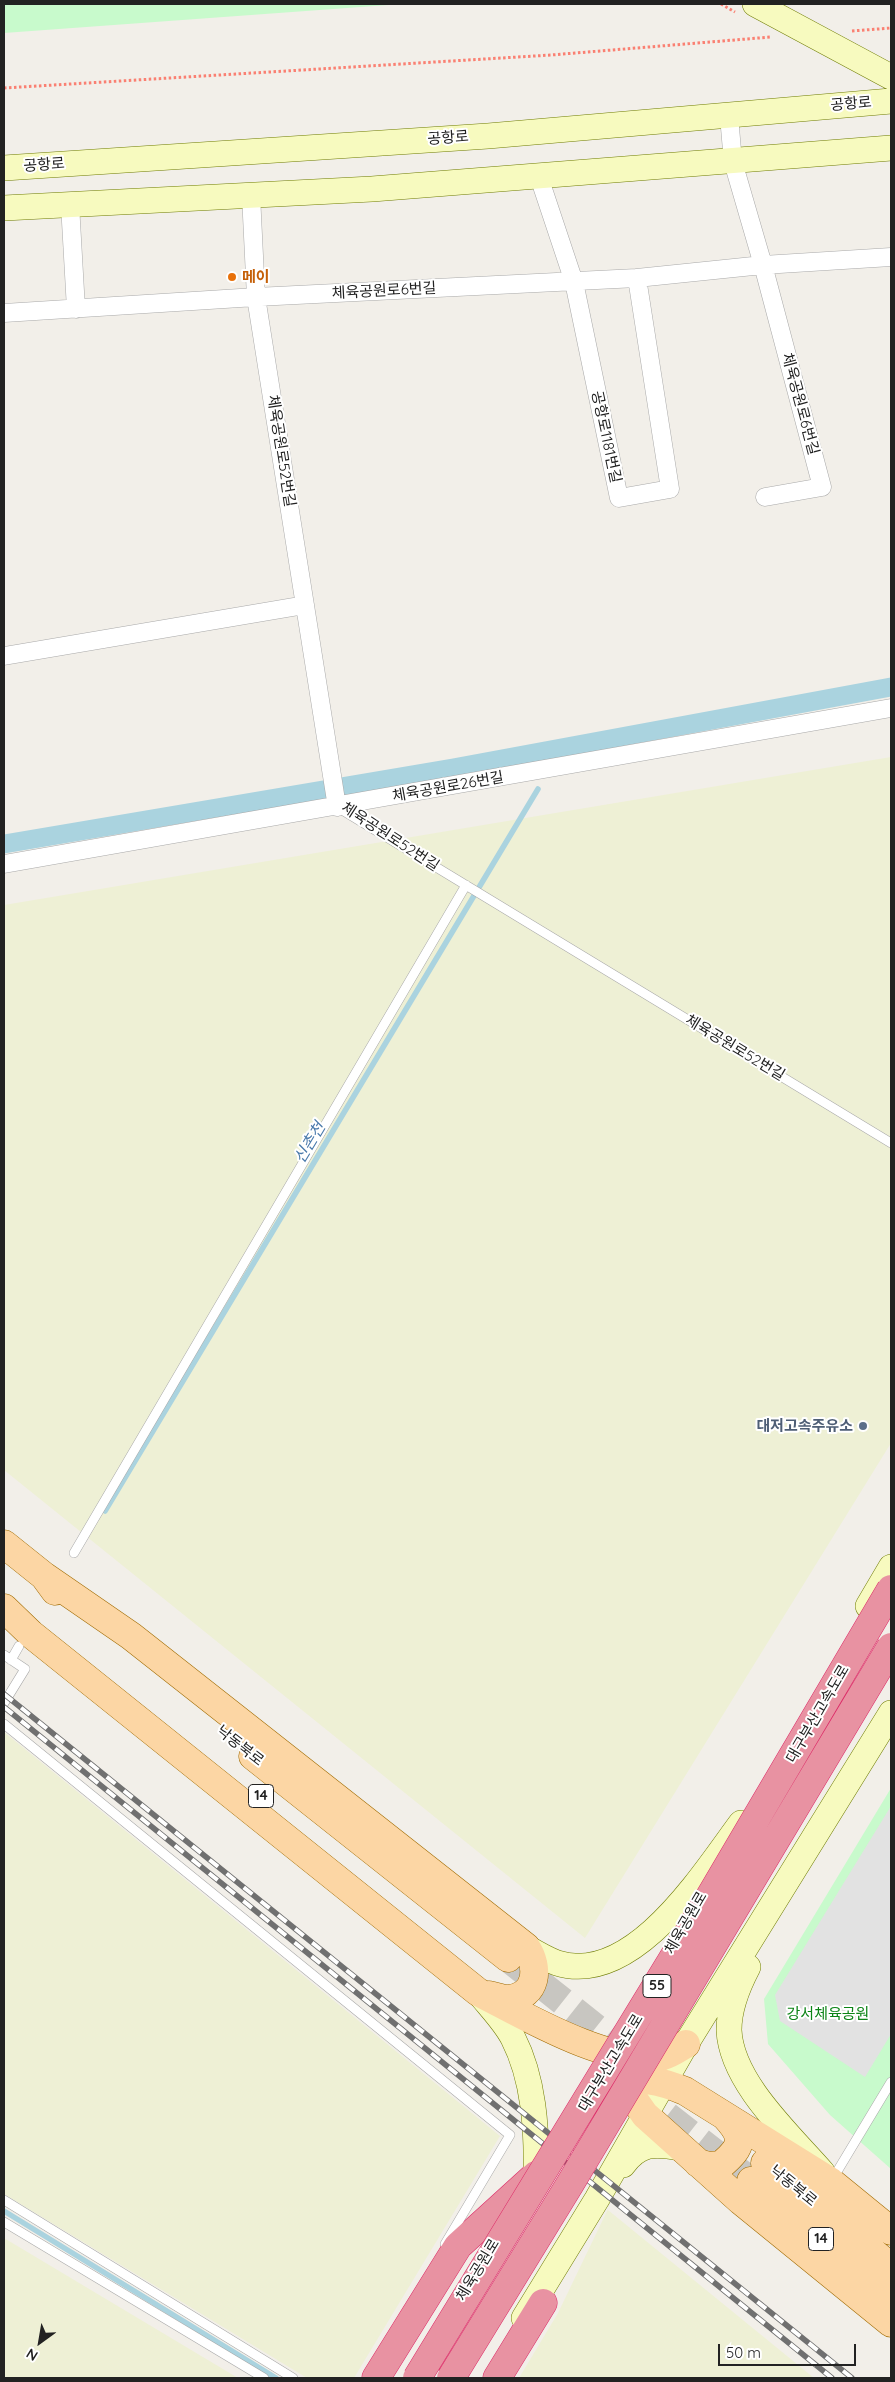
<!DOCTYPE html>
<meta charset="utf-8">
<style>
body{margin:0}
#map{position:relative;width:895px;height:2382px;overflow:hidden;background:#f2efe9;font-family:Quicksand,sans-serif}
canvas{display:block}
.frame{position:absolute;inset:0;border:5px solid #222;pointer-events:none}
.north{position:absolute;left:15px;top:2317px;width:50px;height:50px;-webkit-text-stroke:4px #fff;paint-order:stroke;rotate:212deg;font-size:14px;font-weight:700;line-height:20px;text-align:center;color:#222}
.north::after{content:'';display:block;margin:auto;width:18px;height:22px;background:#222;clip-path:polygon(50% 0,100% 100%,50% 72%,0 100%)}
.scale{position:absolute;left:718px;top:2344px;width:138px;height:22px;box-sizing:border-box;border:2px solid #222;border-top:0;padding-left:6px;font-size:15px;line-height:18px;white-space:nowrap;color:#222;-webkit-text-stroke:4px #fff;paint-order:stroke}
</style>
<div id="map">
<canvas width="895" height="2382"></canvas>
<div class="frame"></div>
<div class="north">N</div>
<div class="scale">50 m</div>
</div>
<script>
const ctx = document.querySelector('canvas').getContext('2d');
ctx.lineJoin = 'round';
function fill(path, color) {
  ctx.fillStyle = color;
  ctx.fill(path, 'evenodd');
}
function strokePath(path, color, width, dash) {
  ctx.strokeStyle = color;
  ctx.lineWidth = width;
  ctx.lineCap = dash ? 'butt' : 'round';
  ctx.setLineDash(dash || []);
  ctx.stroke(path);
}
function label(font, color, halo, rows, align = 'center') {
  ctx.font = font + ' Quicksand,"Noto Sans KR",sans-serif';
  ctx.lineWidth = 4;
  ctx.setLineDash([]);
  ctx.textBaseline = 'middle';
  ctx.strokeStyle = halo;
  ctx.fillStyle = color;
  for (const [text, x, y, turn = 0] of rows) {
    ctx.save();
    ctx.translate(x, y);
    ctx.rotate((+turn || 0) * Math.PI / 180);
    ctx.textAlign = isNaN(turn) ? turn : align;
    if (halo) ctx.strokeText(text, 0, 0);
    ctx.fillText(text, 0, 0);
    ctx.restore();
  }
}
fill(new Path2D(`
 M891,757V1443L585,1938L4,1470V905Z
 M4,1732L500,2136L354,2378H307L4,2194Z
 M608,2209V2210L814,2378H519L558,2313Z
 M4,2238L238,2378H4Z`), '#eef0d5');
fill(new Path2D(`
 M4,4H402L4,33Z
 M891,1788V2169L830,2115L768,2044L764,1999Z`), '#c8facc');
fill(new Path2D(`
 M891,1806V2034L865,2077L780,2021L775,1995Z`), '#e2e2e2');
strokePath(new Path2D(`
 M556,759L563,748
 M105,1511L538,789
 M4,2211L276,2378`), '#aad3df', 5.5);
strokePath(new Path2D(`
 M4,844L453,768L891,687`), '#aad3df', 19);
strokePath(new Path2D(`
 M508,1958L635,2059
 M634,2090L751,2181`), '#c8c6c1', 28, [28, 14]);
const service = new Path2D(`
 M337,807L891,1143
 M74,1553L466,885
 M4,1655L25,1669L4,1703
 M11,1660L19,1646
 M4,1724L510,2135L445,2244
 M832,2180L891,2082
 M4,2200L293,2378
 M4,2222L264,2378`);
const minor = new Path2D(`
 M729,116L733,162L763,265L822,487L765,497
 M539,177L574,282L619,498L670,489L637,278
 M251,195L256,297L337,807
 M70,204L76,309
 M4,313L256,297L637,278L763,265L891,257
 M4,656L305,605
 M4,864L891,708`);
const secondary = new Path2D(`
 M755,4L891,77
 M4,168L488,136L891,101
 M4,208L372,189L891,148
 M868,1606L891,1567
 M526,1947C536,1953 546,1959 557,1963C633,1987 703,1874 741,1823
 M748,1967C738,1986 729,2008 729,2030C731,2082 790,2135 823,2173
 M478,1992C489,2006 505,2022 513,2038C534,2079 537,2129 536,2175
 M623,2165C639,2143 654,2143 680,2148
 M524,2318L597,2199L686,2044L891,1713`);
const primary = new Path2D(`
 M4,1544L44,1576L55,1591
 M44,1576L131,1636L526,1947C540,1968 537,1996 509,1999C502,1999 495,1996 489,1995
 M4,1608L31,1634L478,1992C523,2015 612,2068 663,2056C671,2054 679,2048 686,2044
 M253,1756L508,1958
 M624,2066L633,2098L645,2115L741,2201L891,2323
 M611,2084C637,2075 661,2081 685,2091L831,2182L891,2231
 M698,2163L708,2166L721,2165C743,2146 745,2138 725,2116
 M765,2163L891,2267
 M751,2181L891,2296`);
const motorway = new Path2D(`
 M376,2378L458,2246L536,2175
 M497,2378L543,2303`);
strokePath(service, '#a9a9a9', 10);
strokePath(minor, '#a9a9a9', 19);
strokePath(secondary, '#707d05', 26);
strokePath(primary, '#a06b00', 29);
strokePath(motorway, '#dc2a67', 29);
strokePath(new Path2D(`
 M721,4L735,12
 M852,31L891,28
 M4,88L551,55L771,37`), '#fa8072', 3, [2.5, 2.5]);
strokePath(service, '#fff', 9);
strokePath(minor, '#fff', 18);
strokePath(secondary, '#f7fabf', 25);
strokePath(primary, '#fcd6a4', 28);
strokePath(motorway, '#e892a2', 28);
const rail = new Path2D(`
 M4,1694L852,2378
 M4,1707L832,2378`);
strokePath(rail, '#707070', 5.5);
strokePath(rail, '#fff', 4, [11]);
const motorwayBridge = new Path2D(`
 M417,2378L689,1932L891,1589
 M451,2378L570,2184L891,1647`);
strokePath(motorwayBridge, '#dc2a67', 29, []);
strokePath(motorwayBridge, '#e892a2', 28);
for (const [x, y, r, color] of [
 [232,277,5,"#e8710a"],
 [863,1426,5,"#5c6f8a"]
]) {
  const dot = new Path2D();
  dot.arc(x, y, r, 0, 2 * Math.PI);
  ctx.fillStyle = color;
  ctx.fill(dot);
  strokePath(dot, '#fff', 2);
}
for (const [x, y, w] of [
 [261,1796,25],
 [657,1986,28],
 [821,2239,25]
]) {
  const box = new Path2D();
  box.roundRect(x - w / 2, y - 11.5, w, 23, 4);
  ctx.fillStyle = '#fff';
  ctx.fill(box);
  strokePath(box, '#222', 1);
}
label('bold 14px', '#222', null, [
 ["14",261,1796],
 ["55",657,1986],
 ["14",821,2239]
]);
label('15px', '#222', '#fff', [
 ["공항로",851,104,-5],
 ["공항로",448,138,-4],
 ["공항로",44,165,-4],
 ["체육공원로6번길",384,291,-3],
 ["체육공원로6번길",800,404,75],
 ["공항로1181번길",606,437,78],
 ["체육공원로52번길",281,451,81],
 ["체육공원로26번길",448,787,-10],
 ["체육공원로52번길",390,837,33],
 ["체육공원로52번길",735,1048,31],
 ["대구부산고속도로",818,1714,-60],
 ["낙동북로",240,1746,38],
 ["체육공원로",686,1923,-60],
 ["대구부산고속도로",611,2063,-59],
 ["낙동북로",793,2186,39],
 ["체육공원로",478,2270,-59]
]);
label('bold 15px', '#c56008', '#fff', [
 ["메이",242,277]
], 'left');
label('bold 15px', '#4e5e75', '#fff', [
 ["대저고속주유소",853,1426]
], 'right');
label('15px', '#0c8416', '#fff', [
 ["강서체육공원",828,2014]
]);
label('italic 16px', '#4a7aab', '#fff', [
 ["신촌천",310,1143,-59]
]);
</script>
